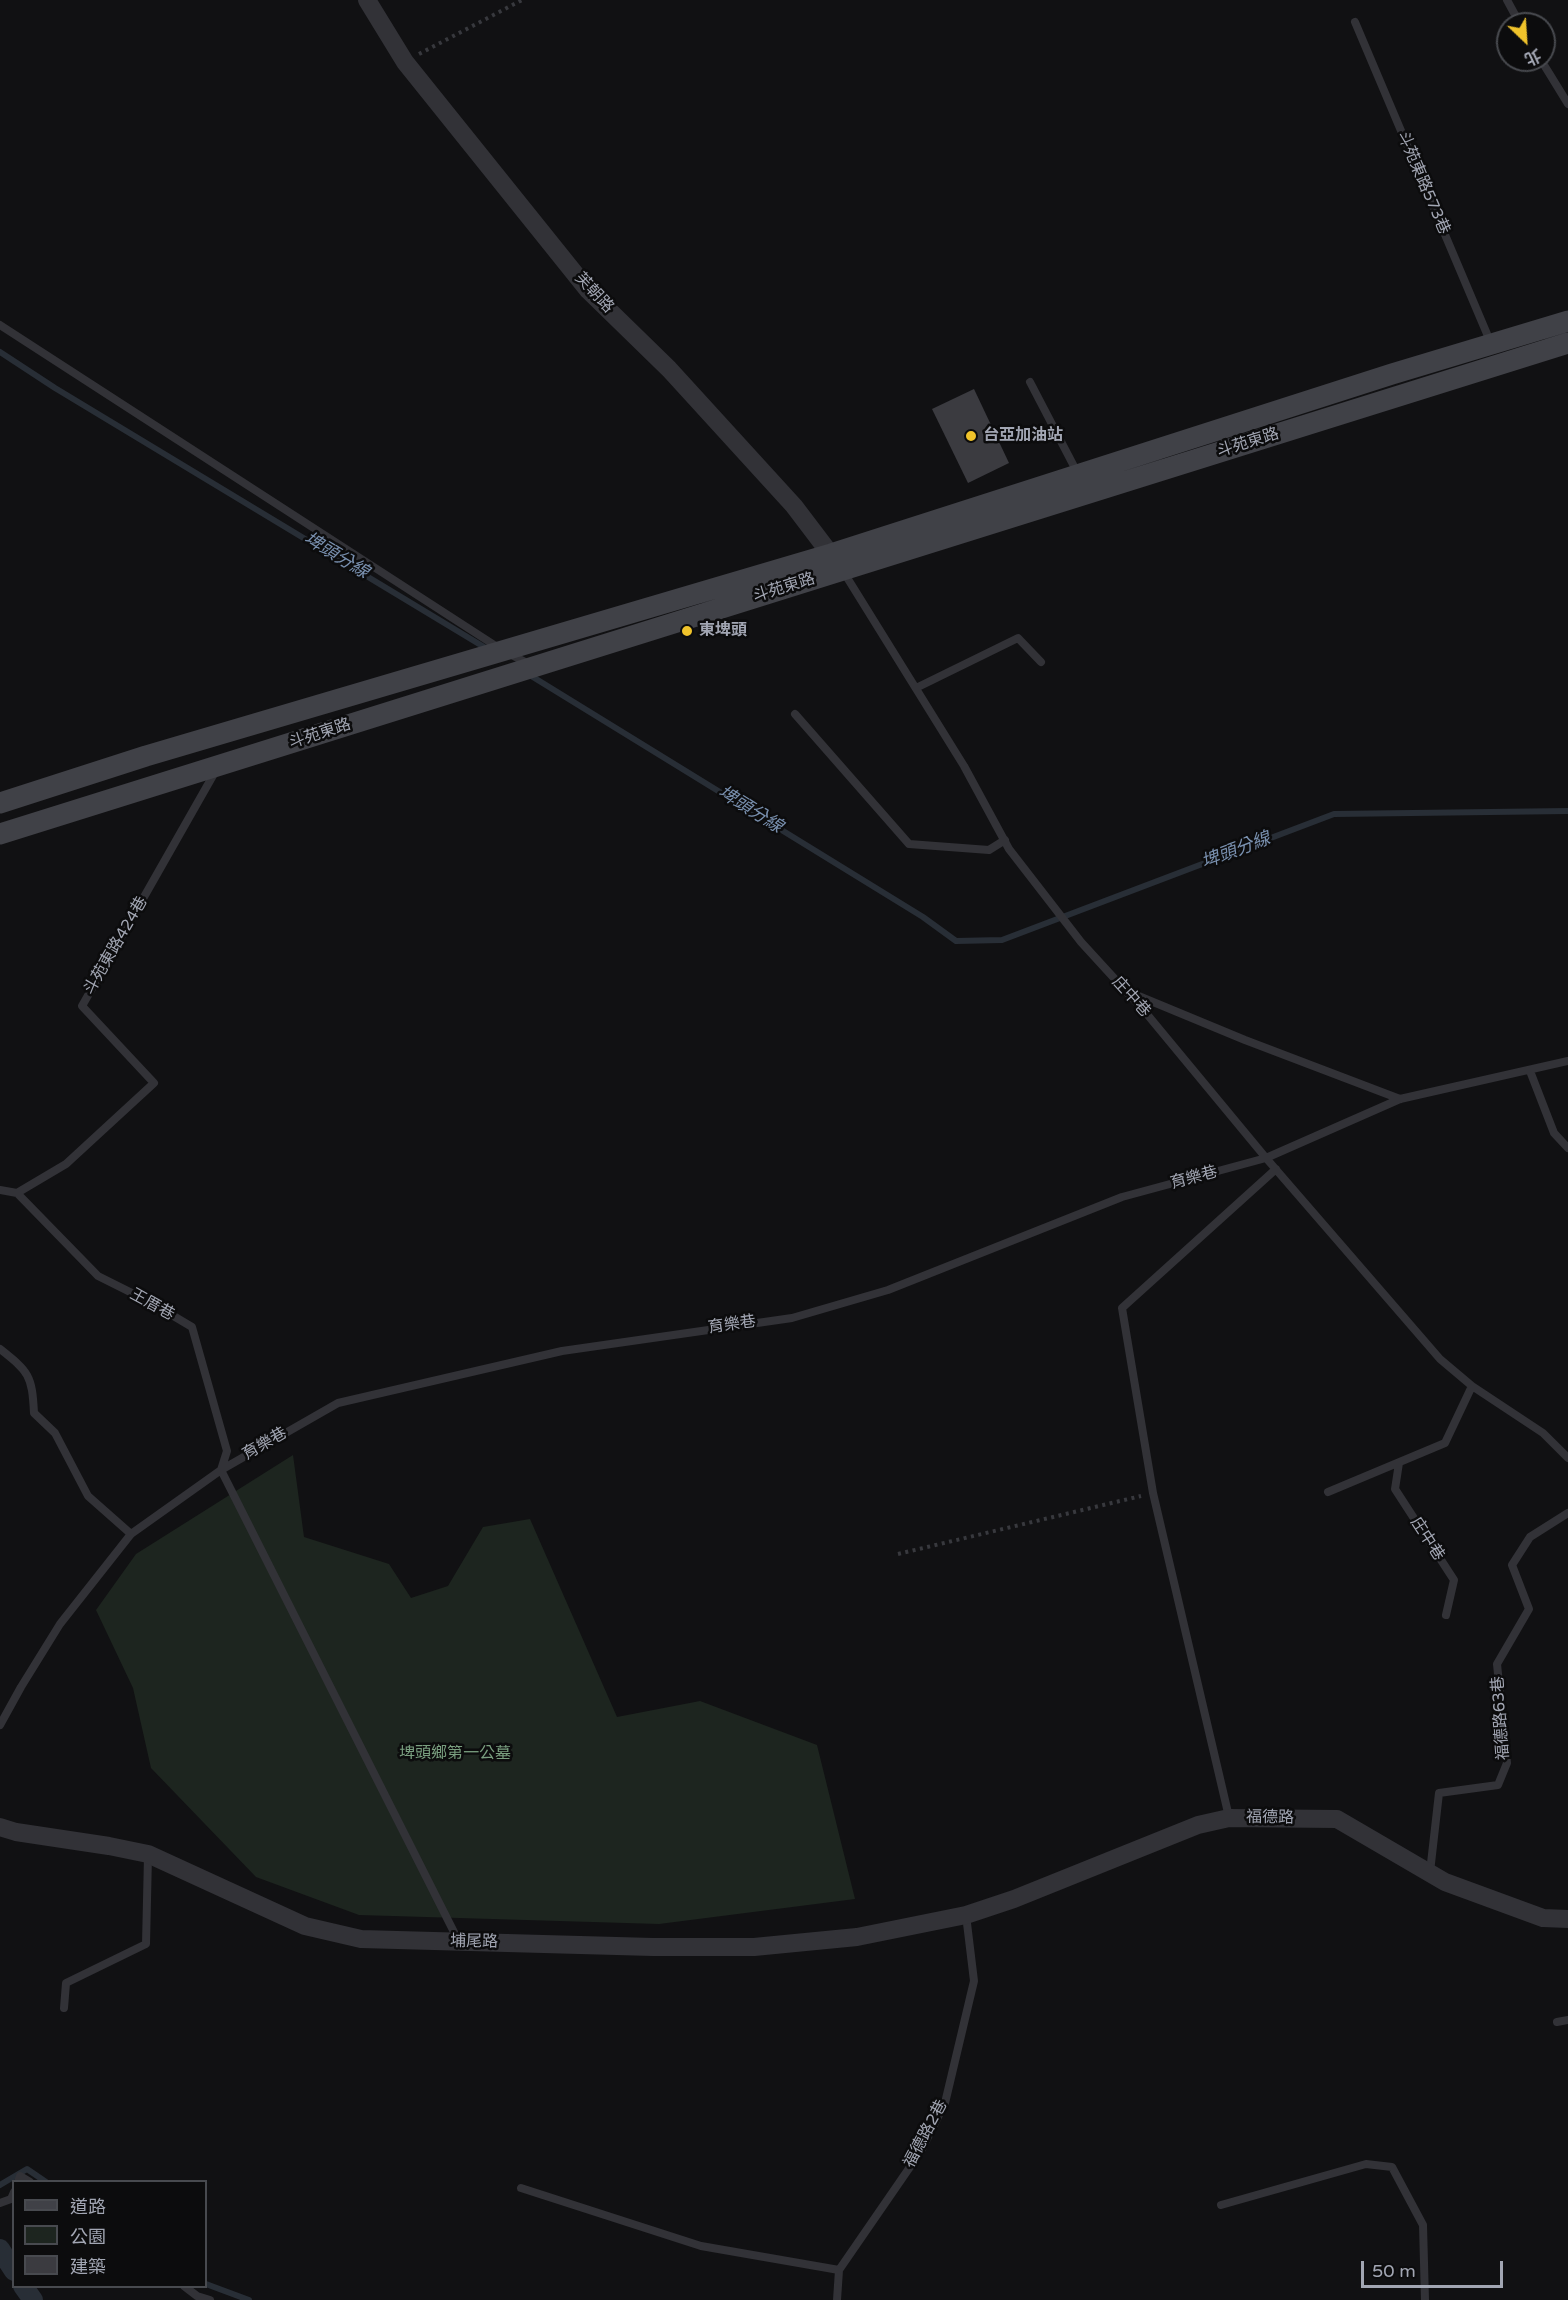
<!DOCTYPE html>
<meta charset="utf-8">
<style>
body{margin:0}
#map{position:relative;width:1568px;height:2300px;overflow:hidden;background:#111113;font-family:"Varela Round","Noto Sans TC",sans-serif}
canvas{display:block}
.legend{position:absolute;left:12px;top:2180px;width:195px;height:108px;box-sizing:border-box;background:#0c0c0d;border:2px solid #484a4f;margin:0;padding:8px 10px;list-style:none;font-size:18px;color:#a2a6b3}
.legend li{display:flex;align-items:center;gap:12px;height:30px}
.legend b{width:30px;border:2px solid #484a4f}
.north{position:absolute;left:1496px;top:12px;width:60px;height:60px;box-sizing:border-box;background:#0c0c0d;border:2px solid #484a4f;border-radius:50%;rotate:155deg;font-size:16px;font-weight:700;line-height:24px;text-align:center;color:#a2a6b3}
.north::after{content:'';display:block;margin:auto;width:21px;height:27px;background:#f0c32b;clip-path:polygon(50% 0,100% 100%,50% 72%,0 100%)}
.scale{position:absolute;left:1361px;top:2261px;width:142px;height:27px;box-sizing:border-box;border:3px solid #a2a6b3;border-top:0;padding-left:8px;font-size:18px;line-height:21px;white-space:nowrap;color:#a2a6b3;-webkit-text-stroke:4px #0c0c0d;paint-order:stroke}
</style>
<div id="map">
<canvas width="1568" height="2300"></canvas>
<ul class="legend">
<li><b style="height:8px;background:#404147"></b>道路</li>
<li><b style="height:16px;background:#1d251f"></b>公園</li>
<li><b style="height:16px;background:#3b3b40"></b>建築</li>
</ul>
<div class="north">北</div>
<div class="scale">50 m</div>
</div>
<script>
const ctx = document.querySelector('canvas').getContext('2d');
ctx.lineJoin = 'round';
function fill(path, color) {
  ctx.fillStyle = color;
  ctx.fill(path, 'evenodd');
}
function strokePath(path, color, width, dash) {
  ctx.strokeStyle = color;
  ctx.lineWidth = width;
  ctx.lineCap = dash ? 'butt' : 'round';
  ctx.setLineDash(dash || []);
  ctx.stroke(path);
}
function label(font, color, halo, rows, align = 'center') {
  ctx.font = font + ' "Varela Round","Noto Sans TC",sans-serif';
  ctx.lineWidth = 5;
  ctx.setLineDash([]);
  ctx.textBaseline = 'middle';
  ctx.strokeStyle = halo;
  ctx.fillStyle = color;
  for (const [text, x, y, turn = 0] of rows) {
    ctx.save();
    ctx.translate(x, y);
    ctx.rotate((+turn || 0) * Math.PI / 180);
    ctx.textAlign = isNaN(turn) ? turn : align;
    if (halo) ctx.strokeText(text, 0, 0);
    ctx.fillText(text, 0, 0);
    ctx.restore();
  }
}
fill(new Path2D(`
 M293,1455L304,1537L389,1564L411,1598L448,1586L483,1527L530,1519L617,1717L700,1701L817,1745L855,1899L659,1924L359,1915L256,1877L151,1768L133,1688L96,1610L136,1554Z`), '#1d251f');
strokePath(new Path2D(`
 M0,352L55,388L489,650
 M528,674L923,917L956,941L1002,940L1334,814L1568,811
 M0,2185L27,2169L46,2182
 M206,2284L249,2300`), '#282e36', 6);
strokePath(new Path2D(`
 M0,2249L14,2271
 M23,2286L33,2300`), '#282e36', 20);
fill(new Path2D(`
 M974,389L1009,463L968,483L932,409Z`), '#3b3b40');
strokePath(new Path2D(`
 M419,54L522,0
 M898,1554L1141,1496`), '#38393e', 4, [3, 4.5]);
strokePath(new Path2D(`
 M1507,0L1520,24
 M1355,22L1490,341
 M1541,60L1568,104
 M0,325L502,650L529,664
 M1030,382L1078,474
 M843,571L964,766L1009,849L1081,942L1146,1013L1266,1158L1440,1359L1472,1386L1543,1433L1568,1458
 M916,688L1018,638L1041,662
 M795,714L909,844L989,850L1005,840
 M1129,992L1245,1040L1400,1099
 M1530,1071L1554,1133L1568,1148
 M0,1190L17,1193L98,1276L150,1302L192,1327L227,1451L221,1470L458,1940
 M17,1193L66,1164L154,1083L82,1006L215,772
 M0,1349C29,1372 32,1375 34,1413L55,1433L88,1496L131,1534
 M1399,1463L1395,1489L1454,1580L1446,1615
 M1328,1492L1445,1443L1472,1386
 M0,1725L21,1687L60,1624L131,1534L221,1470L338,1403L562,1351L792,1318L888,1290L1122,1197L1266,1158L1400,1099L1568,1061
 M1229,1817L1153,1493L1122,1308L1276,1169
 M1430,1872L1439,1793L1498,1785L1507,1763L1497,1664L1529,1609L1512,1565L1530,1537L1568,1513
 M64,2008L66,1983L146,1944L148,1856
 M1557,2022L1568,2020
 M18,2182L20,2176L30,2182
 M521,2188L701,2246L839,2270
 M0,2203L11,2199L14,2192
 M1221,2205L1366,2164L1392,2167L1423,2225L1425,2300
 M184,2286L197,2296L210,2300
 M837,2300L839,2270L921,2151L945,2103L974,1981L966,1915`), '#323237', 8);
strokePath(new Path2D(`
 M367,0L405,62L588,290L669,369L794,506L838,564
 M0,1827L16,1832L109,1846L148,1854L305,1926L361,1939L653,1947H754L857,1937L966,1915L1014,1899L1198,1825L1229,1818L1337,1819L1445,1882L1543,1918L1568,1919`), '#323237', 18);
strokePath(new Path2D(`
 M0,803L146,756L831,554L1392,374L1568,321
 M0,834L1568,343`), '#404147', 21);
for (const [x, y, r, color] of [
 [971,436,6,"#f0c32b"],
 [687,631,6,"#f0c32b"]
]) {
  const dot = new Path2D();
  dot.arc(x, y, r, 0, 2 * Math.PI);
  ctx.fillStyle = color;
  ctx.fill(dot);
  strokePath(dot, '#0c0c0d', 2);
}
label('16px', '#a2a6b3', '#0c0c0d', [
 ["斗苑東路573巷",1423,183,67],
 ["芙朝路",594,293,47],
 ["斗苑東路",1248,443,-17],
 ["斗苑東路",784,588,-17],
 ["斗苑東路",320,734,-18],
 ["斗苑東路424巷",116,946,-60],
 ["庄中巷",1131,997,48],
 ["育樂巷",1194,1178,-15],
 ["王厝巷",152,1305,29],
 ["育樂巷",732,1325,-8],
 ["育樂巷",265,1444,-30],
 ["庄中巷",1427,1539,57],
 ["福德路63巷",1501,1718,-94],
 ["福德路",1270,1818,1],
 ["埔尾路",474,1942,1],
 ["福德路2巷",926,2134,-62]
]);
label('bold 16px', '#a2a6b3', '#0c0c0d', [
 ["台亞加油站",983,436],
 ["東埤頭",699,631]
], 'left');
label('16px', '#799e7f', '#0c0c0d', [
 ["埤頭鄉第一公墓",455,1754]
]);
label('italic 18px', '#7990af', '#0c0c0d', [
 ["埤頭分線",336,556,31],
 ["埤頭分線",750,810,32],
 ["埤頭分線",1236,851,-21]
]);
</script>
